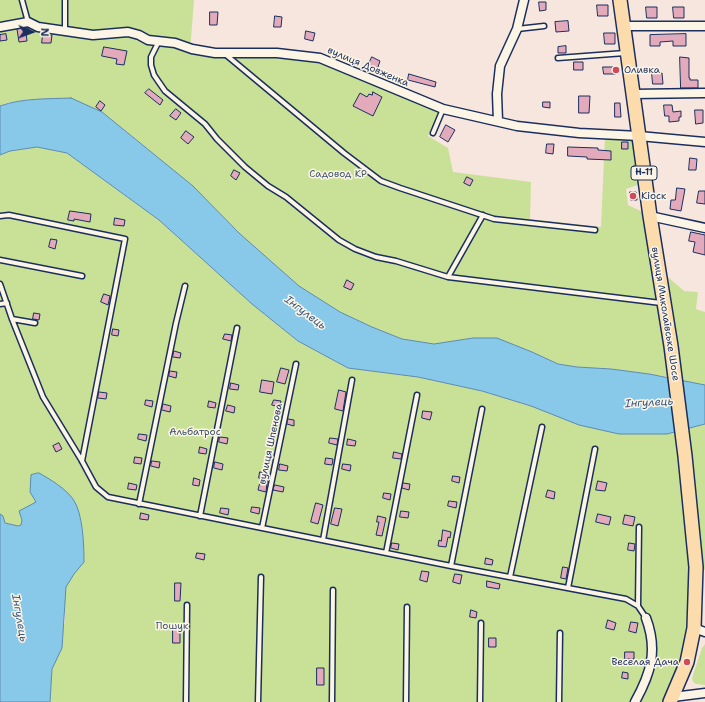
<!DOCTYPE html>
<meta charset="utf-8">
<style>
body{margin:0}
#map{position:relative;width:705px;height:702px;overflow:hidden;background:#f7e6dd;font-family:"Shantell Sans",sans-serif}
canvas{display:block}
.north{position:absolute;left:12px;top:12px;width:40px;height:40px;-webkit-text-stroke:3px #fcf5e5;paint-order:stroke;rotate:91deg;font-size:11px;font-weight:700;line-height:16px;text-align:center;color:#1b2f5e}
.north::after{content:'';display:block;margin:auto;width:14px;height:18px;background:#1b2f5e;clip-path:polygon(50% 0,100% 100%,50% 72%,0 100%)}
</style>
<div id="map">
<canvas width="705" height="702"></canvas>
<div class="north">N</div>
</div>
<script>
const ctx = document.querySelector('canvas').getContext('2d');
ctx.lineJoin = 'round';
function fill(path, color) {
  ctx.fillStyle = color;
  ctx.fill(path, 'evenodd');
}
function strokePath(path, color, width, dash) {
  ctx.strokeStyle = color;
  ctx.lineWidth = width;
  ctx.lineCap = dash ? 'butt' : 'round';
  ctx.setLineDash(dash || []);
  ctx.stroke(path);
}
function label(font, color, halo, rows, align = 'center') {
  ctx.font = font + ' "Shantell Sans",sans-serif';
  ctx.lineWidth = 3;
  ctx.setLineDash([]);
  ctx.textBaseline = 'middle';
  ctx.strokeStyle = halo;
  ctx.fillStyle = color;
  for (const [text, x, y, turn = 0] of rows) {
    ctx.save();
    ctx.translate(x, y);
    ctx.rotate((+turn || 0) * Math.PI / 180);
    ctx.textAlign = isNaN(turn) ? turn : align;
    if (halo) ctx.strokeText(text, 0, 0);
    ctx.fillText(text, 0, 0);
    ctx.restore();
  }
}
fill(new Path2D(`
 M0,0H194L190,52L258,55L318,60L440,111L428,136L448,148L453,172L531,182L530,219L601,227L605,137L634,139L640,184L626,189L628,205L643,212C650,267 662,322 669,377L611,369L577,367L558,364L532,352L473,338L434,344L402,339L372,327L340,312L299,286L239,233L193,186L102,112L33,99L7,103L0,106Z
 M37,147L67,153L159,220L252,304L298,341L348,368L418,377L482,391L531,406L667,434L676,432L685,456L694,628L669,689L662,702H639C651,680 657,662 656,636L648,639C652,661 641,683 631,702H44L43,688L65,622V602L39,502L27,524L15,533L0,517V155L10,151Z
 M668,277L684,291L698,292L696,309L705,312V385L681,380Z
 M705,424V570L703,569L700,534L687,429Z
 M705,644V685L696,684L693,682L692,678L702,648Z`), '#c9e197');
const water = new Path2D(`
 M71,98L102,112L193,186L239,233L299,286L340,312L372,327L402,339L434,344L473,338H497L532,352L558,364L577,367L611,369L649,374L705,385V424L667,434H619L579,425L531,406L482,391L418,377L348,368L298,341L252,304L159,220L67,153L37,147L10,151L0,155V106C22,98 48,99 71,98Z
 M39,473C50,479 66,489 73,499C83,513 84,545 84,562L74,574L66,587L62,648L52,669L50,702H0V514L3,516L5,523L18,526L21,525L22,520L19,511L36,502L30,492L31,475Z`);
fill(water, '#88c8e9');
strokePath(water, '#5c8bb1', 1);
const building = new Path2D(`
 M539,2H546V10L540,11Z
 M597,5H608V16H598Z
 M646,7H657V18H647Z
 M673,7H684V18H674Z
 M210,12H218L217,25H210Z
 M275,16L282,17L281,27H274Z
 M568,21L569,31L556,32L555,22Z
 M27,28L29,29L30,32H26L27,41L19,42L17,29Z
 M306,31L315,33L313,41L305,39Z
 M604,33H615V44H605Z
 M6,34L7,40L0,41V35Z
 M686,34V46H673V41L660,42V46H650V35Z
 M43,35H52L51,43H42Z
 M566,46V53H558V47Z
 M104,47L127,51L124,65L116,64L117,59L102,56Z
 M372,57L380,61L377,70L368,66Z
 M680,57L689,58V78H690V80H698V88H681Z
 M574,62H583V70H574Z
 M603,67H615L616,74H604Z
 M652,73H662L663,84H653Z
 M409,74L436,82L435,87L408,80Z
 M149,89L163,100L160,105L145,93Z
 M373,92L382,97L373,116L353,106L360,93L367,97L369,94L372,95Z
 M579,96H590L589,113H579Z
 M100,101L105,105L101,111L96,107Z
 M543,102H550V108L543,107Z
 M615,103H620L621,117H615Z
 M664,105H672L673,112L681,111V117H679V121L669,122V116H665Z
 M176,109L181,113L176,120L170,116Z
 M695,110H703V123L696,124Z
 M446,125L455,130L448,142L440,137Z
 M186,131L194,137L188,144L181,138Z
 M622,142H628V149H622Z
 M547,144H554L553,154L546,153Z
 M568,147L598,148V150L611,151V160L587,159V157L568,156Z
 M690,158L697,159L696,170H689Z
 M234,170L240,173L236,180L231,176Z
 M467,177L473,180L470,186L464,183Z
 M677,188L685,189L681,211L670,209L671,200H675Z
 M699,191H705V204L697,203Z
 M630,192H636L637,200H631Z
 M70,211L91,214L90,222L74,219V221L68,220Z
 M115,218L125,220L124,226L114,225Z
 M691,232L705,235V255L693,252L695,242L689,241Z
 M51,239L57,240L55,249L49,247Z
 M347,280L354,284L351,290L344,287Z
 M104,294L110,296L108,305L101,302Z
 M34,313L40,314L39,320L33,319Z
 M113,329L119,330L118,336L112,335Z
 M225,334L232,335L231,341L223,339Z
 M174,351L181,353L180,358L173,357Z
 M281,368L289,370L285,384L277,382Z
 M170,371L177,372L176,378L169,376Z
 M262,380L274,382L272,394L260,392Z
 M231,383L239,385L238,390L230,389Z
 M339,390L346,392L343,411L335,409Z
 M99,392L107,393L106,399L98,398Z
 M146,400L153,401L152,407L145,405Z
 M274,400L281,401L280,407L272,405Z
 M209,401L216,403L215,408L208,407Z
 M163,404L171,406L170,412L162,410Z
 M228,405L235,407L234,413L226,411Z
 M423,411L432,412L430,420L422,418Z
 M288,419L294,420V426L287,424Z
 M139,434L147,435L146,441L138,439Z
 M220,437L228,438L227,444L219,442Z
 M330,438L338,439L337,445L329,443Z
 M348,439L356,441L355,446L347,445Z
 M59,443L62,449L56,452L53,446Z
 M200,447L207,449L206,454L199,453Z
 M394,452L402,454L401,459L393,458Z
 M135,457L142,458L141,464L134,463Z
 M326,458L333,459L332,465L325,464Z
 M152,461L160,462L159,468L151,466Z
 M215,462L223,464L222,470L214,468Z
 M280,464L288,466L287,471L279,470Z
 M343,464L351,465L350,471L342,469Z
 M260,472L268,474L266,492L258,490L261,478H259Z
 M453,476L460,477L459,483L452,481Z
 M194,478L200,480L199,486L193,485Z
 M598,481L607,483L605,491L596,490Z
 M129,483L137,485L136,490L128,489Z
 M403,483L410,484L409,490L402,488Z
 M275,485L284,487L283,492L273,490Z
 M548,490L555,492L554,499L546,497Z
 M384,493L391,494L390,500L383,498Z
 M449,501L457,502L456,508L448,506Z
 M316,503L323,505L318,524L311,522Z
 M252,507L260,508L259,514L251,512Z
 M221,508L229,509L228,515L220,513Z
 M335,508L342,509L338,526L331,524Z
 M401,511L409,512L408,518L400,517Z
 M141,513L149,515L148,520L140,519Z
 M598,514L611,517L609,525L596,522Z
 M625,515L635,517L633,526L623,524Z
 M378,516L386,518L382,536L376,535L379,522H377Z
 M443,530L451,532L450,538L448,537L446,547L438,546L439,540L441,541Z
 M392,543L399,544L398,550L391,548Z
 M629,543L635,544L634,551L628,550Z
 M197,553L205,554L204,560L196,558Z
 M486,558L493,560L492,565L485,564Z
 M563,567L568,568L566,579L561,578Z
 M422,571L429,572L427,582L420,580Z
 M455,574L462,575L460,584L453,582Z
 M487,581L500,584L499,589L487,587Z
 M175,583H181L180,601H175Z
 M471,610L477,612L476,618L470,617Z
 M608,620L616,623L614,630L606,628Z
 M631,622L638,623L636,633L629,631Z
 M173,625H180V643H173Z
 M489,638H496V647H489Z
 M625,652H634V659H625Z
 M317,668H324V685H317Z
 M623,672L628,673V679L622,678Z`);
fill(building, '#e3aabb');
strokePath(building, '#1b2f5e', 1);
const service = new Path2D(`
 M22,0L28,22
 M517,29L544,26
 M65,30V0
 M159,41L151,57V65L154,75L165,91L205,124L217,139L245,167L268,186L286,197L339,240L355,249L376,257L396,261L448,277L661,303
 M225,54L344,153L381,181L400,188L494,219L595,230
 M558,58L625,53
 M433,133L443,109
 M0,216L9,215L125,239L82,461
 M0,260L82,276
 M448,277L483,215
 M0,284L12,319L43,397L82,461L96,487L108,497L451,566L626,599L638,606L646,618
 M0,304L7,303
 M12,319L35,323
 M139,504L176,323L185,286
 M200,516L237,328
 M262,528L296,364
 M323,540L352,380
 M386,553L417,395
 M451,566L482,409
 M510,577L542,427
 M568,588L595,449
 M638,606L639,527
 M186,702L187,605
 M258,702L261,577
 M332,702L333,590
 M406,702L407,607
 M480,702L481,623
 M559,702L560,633`);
const minor = new Path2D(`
 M623,26H705
 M0,27L28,22L38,27L93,35L128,32L139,35L148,40L175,43L192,49L215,53H277L320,58L443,109L517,126L579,133L639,136L705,142
 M633,94L705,93
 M498,121L497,94L500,66L517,29L524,0
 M650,216L705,228
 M694,628L705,632
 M673,697L705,693
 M635,702C651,673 658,650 646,618`);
const primary = new Path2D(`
 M620,0L650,216L671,346L685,456L696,567L694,628L687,662L670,702`);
strokePath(service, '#1b2f5e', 7);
strokePath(minor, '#1b2f5e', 11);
strokePath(primary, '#1b2f5e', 16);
strokePath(service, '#fcf5e5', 4);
strokePath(minor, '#fcf5e5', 8);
strokePath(primary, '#fcdcac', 13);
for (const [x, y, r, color] of [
 [616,70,4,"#d1495b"],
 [633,196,4,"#d1495b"],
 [687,662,4,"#d1495b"]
]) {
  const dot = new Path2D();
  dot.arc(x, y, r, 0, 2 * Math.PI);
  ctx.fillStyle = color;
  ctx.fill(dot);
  strokePath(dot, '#fcf5e5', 1.5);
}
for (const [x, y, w] of [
 [644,173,26]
]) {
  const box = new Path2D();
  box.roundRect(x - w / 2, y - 7, w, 14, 3);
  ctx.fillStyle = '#fcf5e5';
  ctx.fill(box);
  strokePath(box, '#1b2f5e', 1);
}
label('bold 9px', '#1b2f5e', null, [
 ["Н-11",644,173]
]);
label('10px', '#1b2f5e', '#fcf5e5', [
 ["вулиця Довженка",368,67,23],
 ["вулиця Миколаївське Шосе",665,314,81],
 ["вулиця Шпенова",271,444,-78]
]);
label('10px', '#1b2f5e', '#fcf5e5', [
 ["Оливка",624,70],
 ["Кіоск",641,196],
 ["Веселая Дача",679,662,"right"]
], 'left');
label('10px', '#3e5369', '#fcf5e5', [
 ["Садовод КР",338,174],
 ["Альбатрос",195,432],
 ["Пошук",172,626]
]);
label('italic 11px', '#365581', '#fcf5e5', [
 ["Інгулець",305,313,37],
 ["Інгулець",649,403,-3],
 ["Інгулець",19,618,80]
]);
</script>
